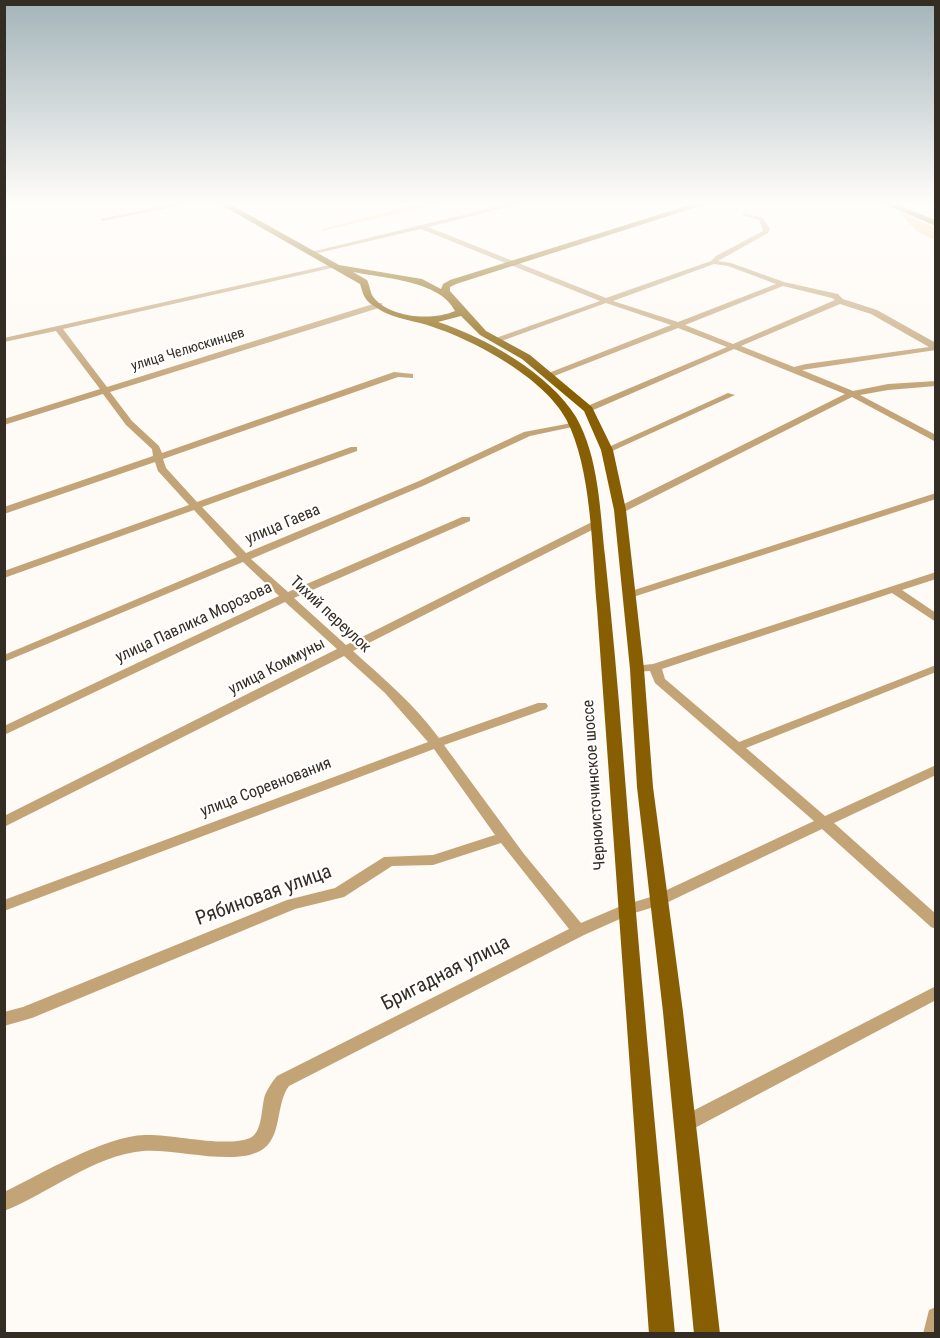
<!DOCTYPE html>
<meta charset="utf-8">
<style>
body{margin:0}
#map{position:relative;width:940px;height:1338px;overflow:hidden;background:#fefaf5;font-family:"Roboto Condensed",sans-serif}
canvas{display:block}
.frame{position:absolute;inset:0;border:6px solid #342d23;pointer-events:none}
</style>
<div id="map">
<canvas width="940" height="1338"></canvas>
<div class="frame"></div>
</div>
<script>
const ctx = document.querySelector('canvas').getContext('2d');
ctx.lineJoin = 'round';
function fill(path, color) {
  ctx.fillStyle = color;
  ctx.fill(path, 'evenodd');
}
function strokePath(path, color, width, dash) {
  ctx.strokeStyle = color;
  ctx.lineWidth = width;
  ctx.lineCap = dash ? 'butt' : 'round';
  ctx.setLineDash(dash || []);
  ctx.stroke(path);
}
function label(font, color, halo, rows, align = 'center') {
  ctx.font = font + ' "Roboto Condensed",sans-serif';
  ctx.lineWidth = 4.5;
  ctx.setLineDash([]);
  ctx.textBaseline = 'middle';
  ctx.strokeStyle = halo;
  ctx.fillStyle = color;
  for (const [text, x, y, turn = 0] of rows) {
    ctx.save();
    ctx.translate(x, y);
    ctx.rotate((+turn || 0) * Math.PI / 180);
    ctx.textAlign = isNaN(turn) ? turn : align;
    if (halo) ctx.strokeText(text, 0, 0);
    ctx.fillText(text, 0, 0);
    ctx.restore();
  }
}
fill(new Path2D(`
 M420,203H442L322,231V229Z
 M897,211L935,228V240L918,232Z`), '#eecf9f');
fill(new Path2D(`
 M177,203H192L103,221L100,219Z
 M512,203H524L428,227L606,298L711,261L716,256L763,231L759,220L743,215V213L763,218L770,229L768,233L718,261L731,263L784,282L838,294L843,299L877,310L936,343V350L802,370L853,391L888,384L936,381V386L888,390L860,395L936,435V442L852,397L624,512H616V508L845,394L734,349L591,411H585V407L727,347L678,328L549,378H546V374L671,325L606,303L496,343L492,341L493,339L600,301L421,229L314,254L311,252ZM714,264L728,266L776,284L678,322L613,301ZM783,286L832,298L835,300L733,344L685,325ZM840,304L871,314L929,347L806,364L794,367L741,346Z
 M334,264L337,266L336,267L63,329L107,387L376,303H382V307L110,392L132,421L159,446L162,453L394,372L413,374V378L398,377L163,459L166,468L197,502L351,447H357V451L202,507L246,553L419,481L524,432L577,422V426L530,436L425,485L251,559L288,592L462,517H470V521L294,598L346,645L592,522H600V526L353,651C383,678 415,705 439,738L538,703H546L548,706L546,709L444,745L524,854L581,923L621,906L654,896L814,821L655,683L650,671L633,672L631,669L633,666L653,664L936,572V579L902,590L936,613V622L892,593L662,669L665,679L739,742L936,665V672L746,748L825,816L936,765V775L834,823L936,914V929L931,927L822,829L664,904L631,914L584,935L289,1086C275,1104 283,1139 260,1151C232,1166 174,1148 143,1151C92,1156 50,1193 4,1211V1192C41,1174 105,1136 145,1135C173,1134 226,1148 250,1138C263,1132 261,1107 265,1095C268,1088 272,1082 277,1076L569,929L501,843L433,865L392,866L344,897L295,909L32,1018L4,1026V1012L23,1007L287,900L335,888L384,857L433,855L495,835L434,749L4,911V900L428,742L385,693L344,656L4,827V816L337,649L285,602L4,735V726L279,596L243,562L4,662V655L237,557L194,510L4,578V571L189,505L158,471L155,462L4,514V507L153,456L152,449L126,425L103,394L4,425V419L100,389L56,331L4,342V338Z
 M728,393L735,395L610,452L607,453L602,450Z
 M936,493V499L633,597L629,598L623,595L625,593Z
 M936,986V1000L691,1130L685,1132L679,1130L676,1124L679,1118Z
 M936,1307V1334H923L929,1310Z`), '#c2a477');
fill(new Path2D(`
 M218,203H228L339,265L422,279L441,289L443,284L450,280L696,203H709L456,284L450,287V291L486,331L530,355L592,407L613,450L626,510L644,669L653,787L683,1012L720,1334H694L663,1012L637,787L630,669L614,510L601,450L584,411L522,359L480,335L461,316L438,322C485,337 550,374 576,417C599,457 600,512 605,556C612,622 618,687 623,753C638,947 656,1140 675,1334H649L597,608C592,552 592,468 566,419C545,379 476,341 433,327C414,320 391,319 374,306C364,300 363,294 360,284ZM353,272C383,278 441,281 455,311C432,321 391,318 374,298C370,293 370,286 367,280Z
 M882,203H893L936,221V226Z`), '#875e02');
strokePath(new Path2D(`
 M890,203L936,221`), '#827d74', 1.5);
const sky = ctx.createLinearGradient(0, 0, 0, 391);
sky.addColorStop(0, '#a3b4b9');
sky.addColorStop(0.52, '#fffdfa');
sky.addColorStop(1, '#fffdfa00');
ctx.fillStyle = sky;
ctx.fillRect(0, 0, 940, 391);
label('14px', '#342d23', '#fff', [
 ["улица Челюскинцев",188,350,-17]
]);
label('16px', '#342d23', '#fff', [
 ["улица Гаева",283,525,-23],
 ["Тихий переулок",330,615,43],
 ["улица Павлика Морозова",194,623,-25],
 ["улица Коммуны",277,667,-27],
 ["Черноисточинское шоссе",595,785,-94],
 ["улица Соревнования",266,788,-21]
]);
label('20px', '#342d23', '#fff', [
 ["Рябиновая улица",264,896,-20],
 ["Бригадная улица",446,974,-27]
]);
</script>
